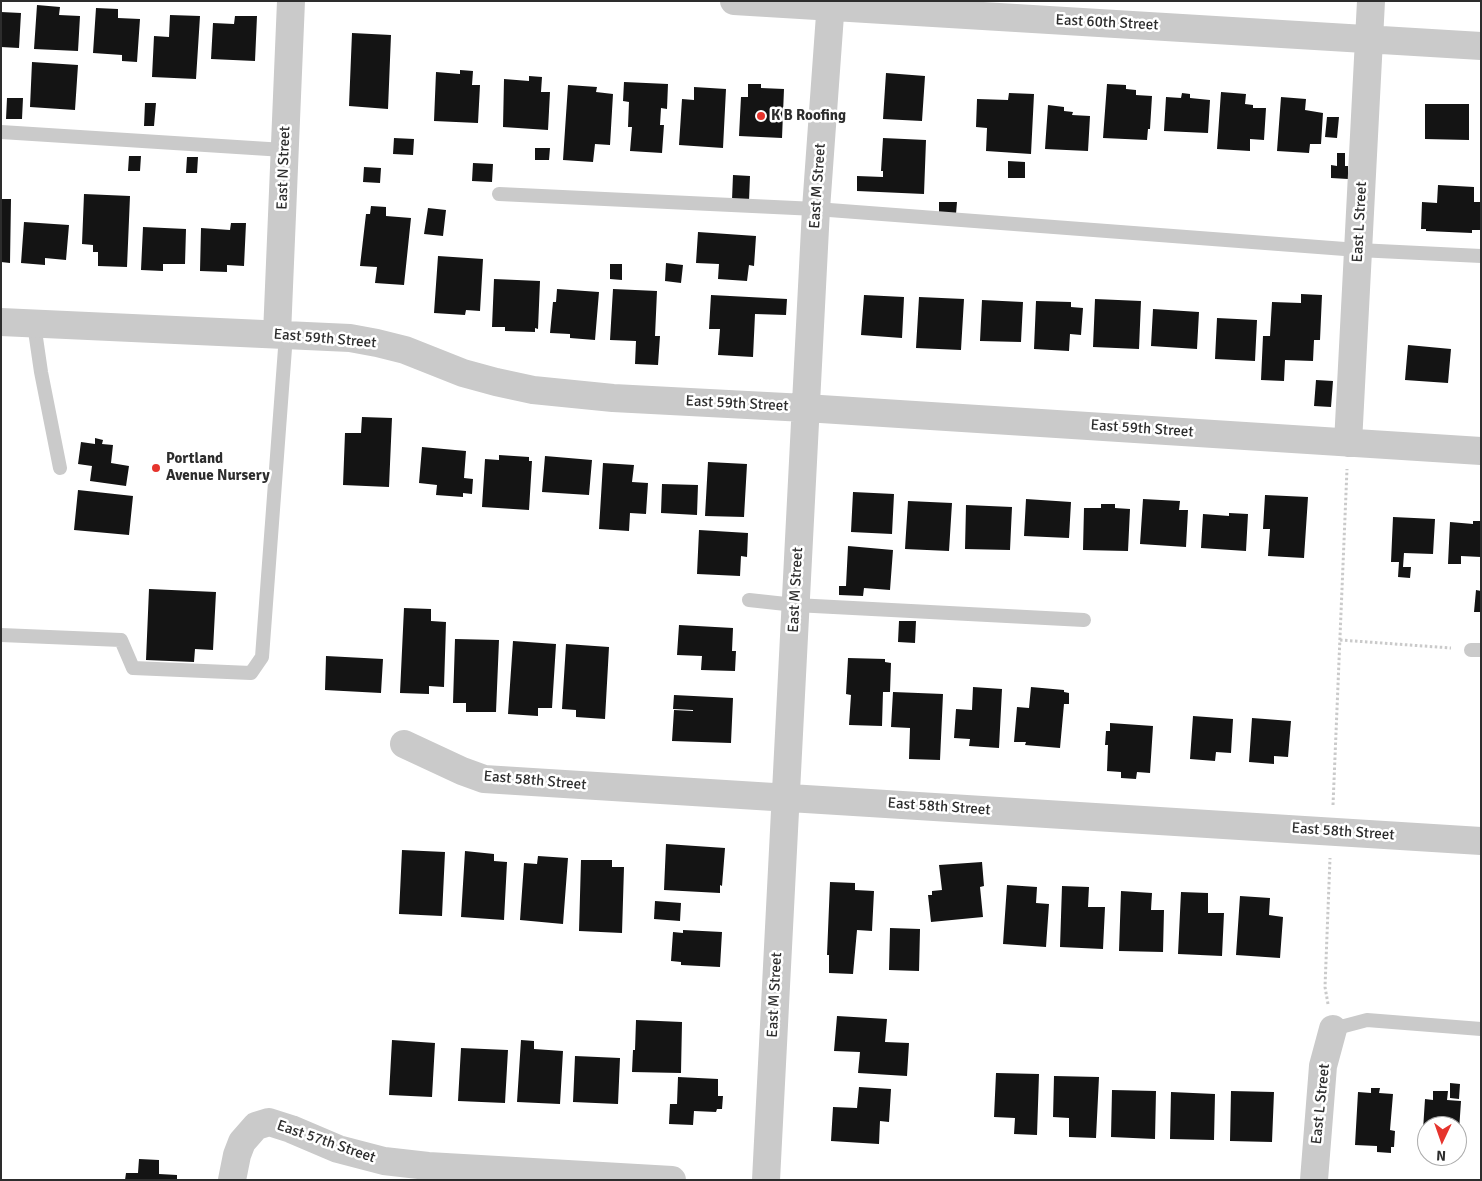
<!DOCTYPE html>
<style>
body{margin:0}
#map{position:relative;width:1482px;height:1181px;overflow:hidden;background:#fff;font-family:Signika,sans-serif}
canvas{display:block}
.frame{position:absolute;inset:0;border:2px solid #2d2d2d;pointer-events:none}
.north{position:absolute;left:1417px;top:1116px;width:50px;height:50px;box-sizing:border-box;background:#fff;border:1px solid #ababab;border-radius:50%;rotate:183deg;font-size:14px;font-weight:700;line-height:20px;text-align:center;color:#2d2d2d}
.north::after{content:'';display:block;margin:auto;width:18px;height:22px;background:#e6342d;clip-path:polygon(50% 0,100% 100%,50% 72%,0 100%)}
</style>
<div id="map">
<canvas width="1482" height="1181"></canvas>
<div class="frame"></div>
<div class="north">N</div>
</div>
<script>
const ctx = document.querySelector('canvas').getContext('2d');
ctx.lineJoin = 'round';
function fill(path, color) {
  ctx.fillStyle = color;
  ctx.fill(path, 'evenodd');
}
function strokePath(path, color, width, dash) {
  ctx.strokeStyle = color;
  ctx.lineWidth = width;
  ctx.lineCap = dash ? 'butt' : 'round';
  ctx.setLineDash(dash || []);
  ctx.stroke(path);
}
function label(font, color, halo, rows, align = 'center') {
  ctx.font = font + ' Signika,sans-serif';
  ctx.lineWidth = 5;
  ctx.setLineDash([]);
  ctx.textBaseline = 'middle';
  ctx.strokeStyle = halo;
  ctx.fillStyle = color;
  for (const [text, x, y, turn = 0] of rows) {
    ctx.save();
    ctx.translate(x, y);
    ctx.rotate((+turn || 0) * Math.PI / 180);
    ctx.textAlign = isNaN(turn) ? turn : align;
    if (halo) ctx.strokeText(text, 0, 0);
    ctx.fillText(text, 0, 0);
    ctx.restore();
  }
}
fill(new Path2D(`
 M37,5L60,7L59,15L80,16L78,51L34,49Z
 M96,8L118,9V18L140,19L137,62L122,61V55L93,53Z
 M1,12L21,13L19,48L1,47Z
 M170,15L200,16L196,79L152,77L154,36L169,37Z
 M235,16H257L255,61L211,59L213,23L234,24Z
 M352,33L391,35L388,109L349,106Z
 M32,62L78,65L75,110L30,107Z
 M460,70L473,71L472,85H480L478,123L434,121L436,72L460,74Z
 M886,73L925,76L922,121L883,119Z
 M529,76L542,77L541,92H550L548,130L503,127L504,79L529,81Z
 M624,82L668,84L667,109L661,108L660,125H664L662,153L630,151L632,127H628L629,102L623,101Z
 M748,84H761V88L784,89L782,138L739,136L741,97H748Z
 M1107,84L1126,85V89L1136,90V95L1152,96L1150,129H1148L1147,140L1103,138Z
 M568,85L597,87L596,92L613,94L610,145L595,144L593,162L563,160Z
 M694,87L726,89L723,148L679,145L682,99L694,100Z
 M1221,92L1246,94L1245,104L1253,105V108H1266L1264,140L1250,139V151L1217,149Z
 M1009,93L1034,94L1031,154L986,151L987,128L976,127L977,99L1008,100Z
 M1182,93L1190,94V98L1210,100L1208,133L1164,131L1166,97L1181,98Z
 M1281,97L1306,99L1305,110L1323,113L1321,144H1310L1309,153L1277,151Z
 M7,98H23L22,119H6Z
 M145,103H156L154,126H144Z
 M1425,104H1469V140L1425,139Z
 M1048,105L1064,107V111L1073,112L1072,115L1090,116L1088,151L1045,149Z
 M1327,117H1339L1337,138L1325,137Z
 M394,138L414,139L413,155L393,154Z
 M883,138L926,140L924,194L857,191V176L883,177V171H881Z
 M535,148H550L549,160H535Z
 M1337,153H1345V166H1348V179L1331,178V165L1337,166Z
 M129,156H141L140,171H128Z
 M187,157H198L197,173H186Z
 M1008,161L1025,162V178H1008Z
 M473,163L493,164L492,182L472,181Z
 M364,167L381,168L380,183L363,182Z
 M733,175L750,176L749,201L732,200Z
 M1438,185L1474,187V202H1481V230H1472V233L1426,231V229H1421L1422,202L1437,203Z
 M84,194L130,196L127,267L98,266V252H93V245L82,244Z
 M1,199H11L10,263L1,262Z
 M939,202H957L956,214H939Z
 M371,206L386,207V216L411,218L404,285L375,283L377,267L360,266L366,214H370Z
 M428,208L446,210L443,236L424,234Z
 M24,222L69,225L66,260L45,258V265L21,263Z
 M231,223H246L244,266L227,265V272L200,271L201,228L230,230Z
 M143,227L186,229L185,264H163V271L141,270Z
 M698,232L756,236L754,266L749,265L747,281L718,279L719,264L696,263Z
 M438,256L483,259L480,311L466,310L465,315L434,313Z
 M666,263L683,265L681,283L665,281Z
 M610,264H622V280L610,279Z
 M494,279L540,281L538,329L535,328V332L505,331V327H492Z
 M557,289L599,292L595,340L570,338V334L550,333L553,302H556Z
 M613,289L657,291L655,336H660L658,365L635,364L636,341L610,340Z
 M1301,294L1322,295L1320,340H1314L1313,361L1285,360L1284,381L1261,380L1263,336H1270L1272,302L1301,303Z
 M711,295L787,299L786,315L755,314L753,357L718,355L720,329H709Z
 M864,295L904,297L902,338L861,335Z
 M919,297L964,299L961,350L916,348Z
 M1095,299L1141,301L1139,349L1093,347Z
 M982,300L1023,302L1021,342L980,341Z
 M1036,301L1071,302V307L1083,308L1081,335L1070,334L1069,351L1034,349Z
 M1153,309L1199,312L1197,349L1151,346Z
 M1217,318L1257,320L1255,361L1215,359Z
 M1408,345L1451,349L1448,383L1405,380Z
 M1316,380L1333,381L1331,407L1314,406Z
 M362,417L392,418L389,487L343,485L345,433H361Z
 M95,438L103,440L102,444L113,445L111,463L129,466L126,486L90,481L92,466L78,464L81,442L95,444Z
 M422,447L466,451L464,478L473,479L472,494L463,493V497L436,495L437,485L419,483Z
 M499,455L529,457V461H532L529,510L482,507L485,459L499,460Z
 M545,456L592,460L589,495L542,492Z
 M708,462L747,464L744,517L705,516Z
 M603,463L634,465L632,482L648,483L646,514L630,513L629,531L599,529Z
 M662,484L698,485L697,515L661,513Z
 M78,490L133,496L129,535L74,530Z
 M853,492L894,494L892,534L851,532Z
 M1265,495L1308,497L1304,558L1268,556L1270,529H1263Z
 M1026,499L1071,502L1069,538L1024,536Z
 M1143,499L1180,501L1179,510H1188L1186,547L1140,544Z
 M908,501L952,503L949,551L905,549Z
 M1101,504H1115V508L1130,509L1128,551L1083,550L1084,508H1101Z
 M966,505L1012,507L1010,550L965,549Z
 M1229,513L1248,514L1246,551L1201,548L1203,514L1229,516Z
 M1393,517L1435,519L1433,554L1404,553L1403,567H1411L1410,578L1398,577L1399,562H1391Z
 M1473,521H1481V557L1461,556V564H1448L1450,522L1473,524Z
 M699,530L748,533L747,557L741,556L740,576L697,574Z
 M848,546L893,550L890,590L864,588L863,596L839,595V586H846Z
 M149,589L216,592L213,650L195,649L194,662L146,660Z
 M1476,590L1481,591V612H1474Z
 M404,608L431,609V621L446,622L444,687L429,686V694L400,693Z
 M899,621H916L915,643L898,642Z
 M679,625L733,628L732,651H736L735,671L701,670L702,656L677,655Z
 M455,639L499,640L496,712H466V703H453Z
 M513,641L556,644L552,708H538V716L508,714Z
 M566,644L609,647L605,719L576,717V710L562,709Z
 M326,656L383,659L381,693L325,690Z
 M848,658L885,659V662L891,663L890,692H883L882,726L849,725L851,695L846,694Z
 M973,687L1002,689L999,748L969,746L970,739L954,738L956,709L972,710Z
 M1031,687L1064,690V692L1069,693V704H1064L1060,748L1025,745L1026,742H1014L1017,707L1029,708Z
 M893,692L943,694L940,760L909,759L910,728L891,727Z
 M674,695L733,698L731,743L672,741L674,710L693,711V710L673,709Z
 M1193,716L1233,719L1231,753L1216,752L1215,761L1190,759Z
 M1252,718L1291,721L1288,757L1274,756V764L1249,762Z
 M1110,723L1153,726L1150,773L1137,772L1136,779L1121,778V772L1107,771L1108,745H1105L1106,731H1110Z
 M666,844L725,848L722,886L720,885V893L664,890Z
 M402,850L445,852L442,916L399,914Z
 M465,851L494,854V861L507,862L504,920L461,917Z
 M538,856L568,858L563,924L520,920L524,863L537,864Z
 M581,860H612V867H624L622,933L579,931Z
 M982,862L984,886L980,887L983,917L931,922L928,895H932V891L942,890L939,865Z
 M830,882L855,883V890L874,891L872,931L857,930L853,974L829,973V955H827Z
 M1007,885L1037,887L1036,903L1049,904L1046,947L1003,944Z
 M1062,886L1089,887L1088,907H1105L1103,949L1060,947Z
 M1121,891L1152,893L1151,910H1164L1163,952L1119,951Z
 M1181,892L1208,893V913H1224L1222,956L1178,954Z
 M1240,896L1270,898L1269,915L1283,917L1280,958L1236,955Z
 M655,901L681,903L680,921L654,919Z
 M890,928L920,929L919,971L889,970Z
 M683,930L722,932L720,967L681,965V962L671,961L673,932L683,933Z
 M837,1016L887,1019L885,1042L909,1043L907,1076L858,1073L860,1052L834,1051Z
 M636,1020L682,1022L681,1073L632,1072L633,1050H635Z
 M392,1040L435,1043L432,1097L389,1095Z
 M521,1040L534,1041V1049L563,1051L560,1104L517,1102Z
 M461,1048L508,1050L505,1103L458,1101Z
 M575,1056L620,1058L618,1104L573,1102Z
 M996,1073L1039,1074L1037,1135L1014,1134L1015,1118L994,1117Z
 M1054,1076L1099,1077L1096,1138L1069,1137V1118L1053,1117Z
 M678,1077L718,1079V1096H723L722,1109H717L716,1112L694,1111L693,1125L669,1124L670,1104H677Z
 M1450,1083L1460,1084L1459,1099L1450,1098Z
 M859,1087L891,1089L889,1122L880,1121L879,1144L831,1141L833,1107L857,1108Z
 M1371,1088H1380L1379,1093L1393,1094L1390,1130L1395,1131L1394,1147H1391V1153L1377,1152V1146L1355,1145L1358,1092L1371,1093Z
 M1112,1090L1156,1091L1155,1139L1111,1137Z
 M1231,1091L1274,1092L1272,1142L1230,1141Z
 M1433,1091H1448L1447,1100L1461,1101L1458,1146H1457V1126H1427V1130H1423L1425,1099L1433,1100Z
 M1171,1092L1215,1094L1214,1140L1170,1139Z
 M139,1159L159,1160V1174L177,1175V1180H125L126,1173H138Z`), '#141414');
strokePath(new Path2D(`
 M1340,640L1451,648
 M1333,805L1347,469
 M1328,1004L1325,987L1330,858`), '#cacaca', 3, [2.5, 2.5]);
strokePath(new Path2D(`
 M1,132L284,150
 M499,194L816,209L1358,250L1481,256
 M34,324L41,372L60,468
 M749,600L795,605L1084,620
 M1,635L121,640L133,668L251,673L262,657L286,335
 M1471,650H1481
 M1333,1029L1367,1020L1481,1029`), '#cacaca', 14);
strokePath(new Path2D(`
 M734,1L1481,46
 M1,322L350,338L377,343L405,350L463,373L496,382L533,390L613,398L805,408L1481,451
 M277,334L291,1
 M1348,443L1371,1
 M404,744L462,771L484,779L1481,841
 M232,1180L237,1155L242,1142L256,1126L269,1122L291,1129L338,1149L384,1161L428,1166L672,1180
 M766,1180L816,209L831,1
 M1314,1180L1323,1066L1333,1029`), '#cacaca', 28);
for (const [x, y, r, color] of [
 [761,116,5,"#e6342d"],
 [156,468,5,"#e6342d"]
]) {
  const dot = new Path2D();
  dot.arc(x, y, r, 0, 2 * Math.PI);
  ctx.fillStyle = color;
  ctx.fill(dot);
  strokePath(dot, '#fff', 2);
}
label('15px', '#2d2d2d', '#fff', [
 ["East 60th Street",1107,23,3],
 ["East N Street",284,168,-88],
 ["East M Street",818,186,-86],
 ["East L Street",1360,222,-87],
 ["East 59th Street",325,339,5],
 ["East 59th Street",737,404,3],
 ["East 59th Street",1142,429,4],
 ["East M Street",796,590,-87],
 ["East 58th Street",535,781,5],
 ["East 58th Street",939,807,4],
 ["East 58th Street",1343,832,4],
 ["East M Street",775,995,-87],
 ["East L Street",1321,1104,-84],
 ["East 57th Street",326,1142,19]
]);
label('bold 15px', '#2d2d2d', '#fff', [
 ["K B Roofing",771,116],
 ["Portland",166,459],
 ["Avenue Nursery",166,476]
], 'left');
</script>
